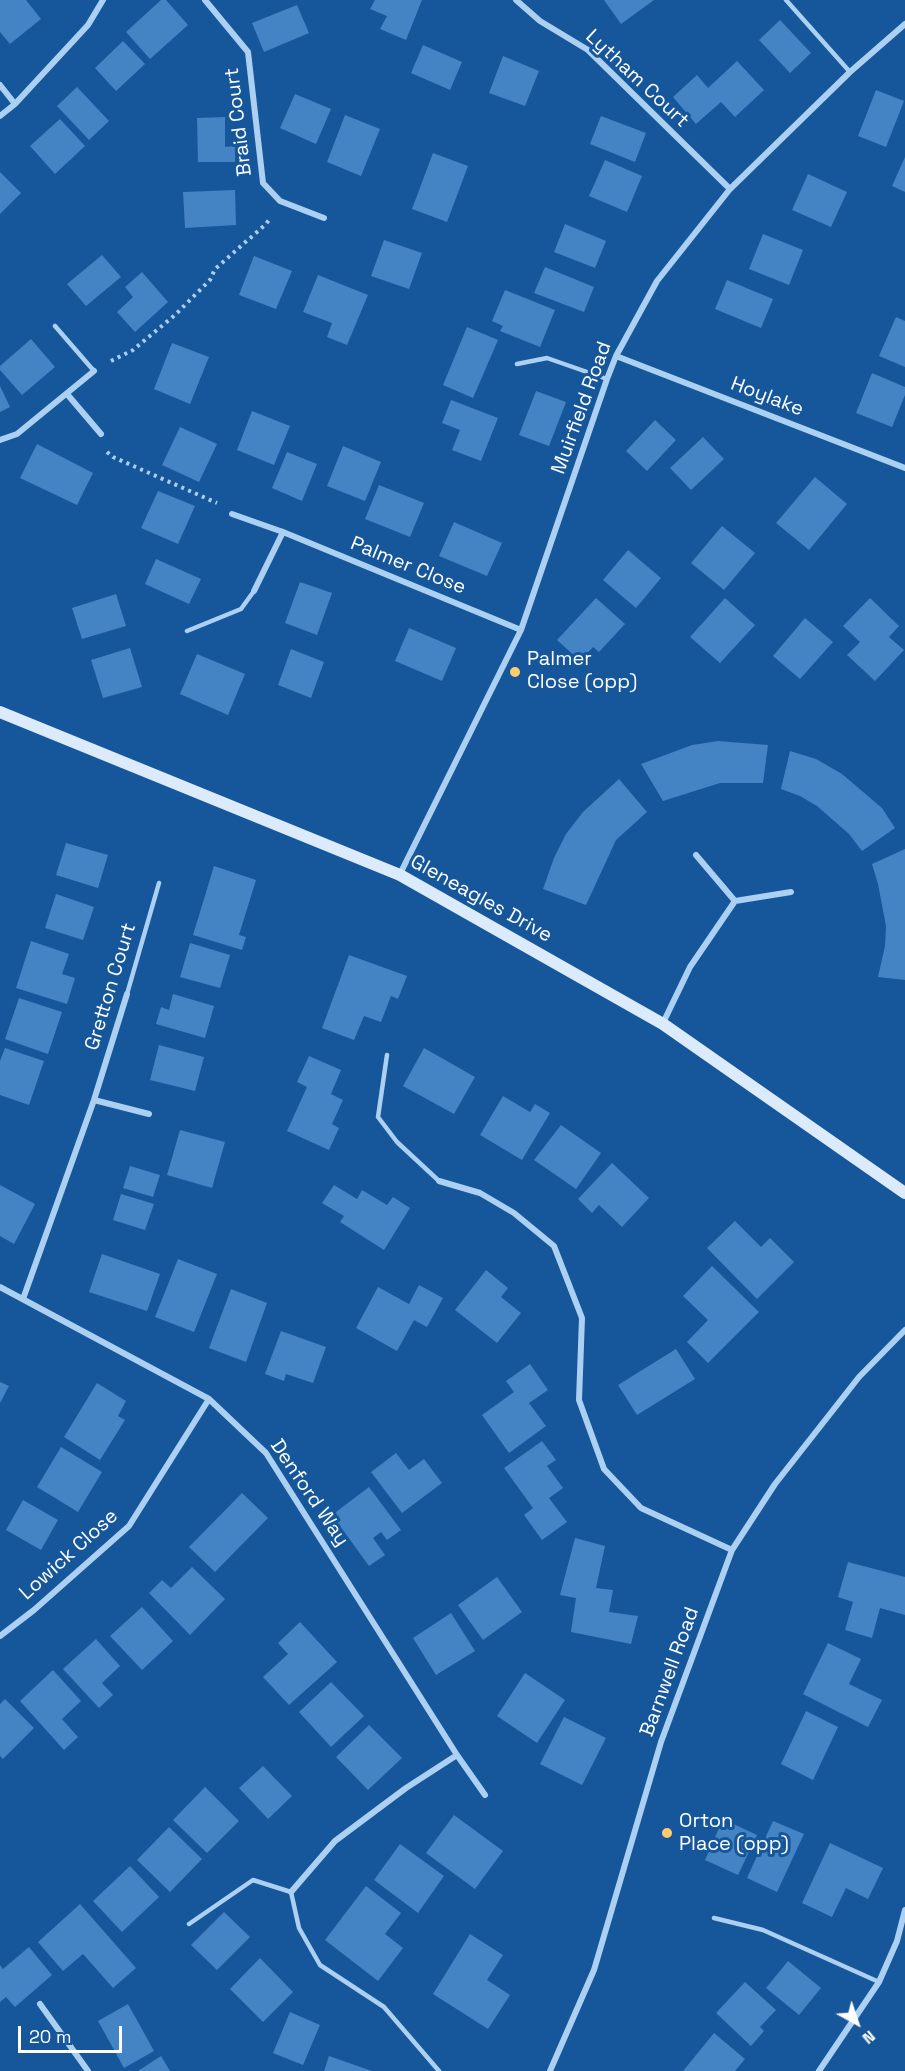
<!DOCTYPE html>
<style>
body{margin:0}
#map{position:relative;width:905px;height:2071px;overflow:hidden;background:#16579b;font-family:"Space Grotesk",sans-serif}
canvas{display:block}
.north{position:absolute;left:827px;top:1993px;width:60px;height:60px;-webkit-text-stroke:4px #16579b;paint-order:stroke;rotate:140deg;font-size:16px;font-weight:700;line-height:24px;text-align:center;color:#fff}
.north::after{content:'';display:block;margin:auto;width:21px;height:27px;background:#fff;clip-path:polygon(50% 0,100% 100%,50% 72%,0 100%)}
.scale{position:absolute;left:18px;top:2026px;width:104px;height:27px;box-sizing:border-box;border:3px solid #fff;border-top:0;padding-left:8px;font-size:18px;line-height:21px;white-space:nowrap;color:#fff;-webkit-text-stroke:4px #16579b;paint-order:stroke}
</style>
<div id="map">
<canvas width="905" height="2071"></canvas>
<div class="north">N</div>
<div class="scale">20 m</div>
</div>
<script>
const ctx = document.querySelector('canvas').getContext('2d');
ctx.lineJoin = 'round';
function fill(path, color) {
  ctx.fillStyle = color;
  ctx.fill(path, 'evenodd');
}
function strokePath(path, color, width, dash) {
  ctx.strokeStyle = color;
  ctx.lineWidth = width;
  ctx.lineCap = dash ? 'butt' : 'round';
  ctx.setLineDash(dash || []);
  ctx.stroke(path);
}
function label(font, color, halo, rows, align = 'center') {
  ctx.font = font + ' "Space Grotesk",sans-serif';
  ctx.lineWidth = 6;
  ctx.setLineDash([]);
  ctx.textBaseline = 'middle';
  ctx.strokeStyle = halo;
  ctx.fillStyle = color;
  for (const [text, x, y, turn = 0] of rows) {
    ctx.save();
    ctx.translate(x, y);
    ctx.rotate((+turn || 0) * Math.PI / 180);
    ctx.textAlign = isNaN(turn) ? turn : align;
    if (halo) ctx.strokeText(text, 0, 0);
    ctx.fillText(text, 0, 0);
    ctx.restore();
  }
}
fill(new Path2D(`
 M0,0H26L41,19L10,44L0,32Z
 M161,0H166L188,25L150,59L126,32Z
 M375,0H422L406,40L380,29L387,16L370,9Z
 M604,0H654L621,24Z
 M297,5L309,33L264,52L252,23Z
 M780,20L811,53L790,73L759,40Z
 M123,41L145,64L116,91L95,68Z
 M423,45L462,62L450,90L411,73Z
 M503,56L539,71L525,106L489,93Z
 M737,61L764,90L735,117L721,102L696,124L673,97L697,75L708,88Z
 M77,87L109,121L89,140L57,106Z
 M876,90L904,101L886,147L858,136Z
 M295,94L331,109L316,144L280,128Z
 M345,115L380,129L361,176L327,162Z
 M601,116L646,133L635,162L590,144Z
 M225,117V147L235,146V162H198L197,118Z
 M60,119L85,146L55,174L30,146Z
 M433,153L468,166L447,222L412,209Z
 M905,157V192L892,186Z
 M605,160L642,176L627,212L589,196Z
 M0,172L21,193L0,214Z
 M808,174L847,192L831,227L792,210Z
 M235,190L236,225L185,228L183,192Z
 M565,224L606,241L595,268L554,252Z
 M763,234L803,250L789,285L749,269Z
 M384,240L422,253L409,289L371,276Z
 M102,255L121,277L86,306L67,284Z
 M254,256L292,271L276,309L239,295Z
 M545,267L594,287L584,312L534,293Z
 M142,272L168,302L135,332L117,312L133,297L125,287Z
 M318,275L368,295L347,345L327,337L332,323L303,312Z
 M727,280L773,299L761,328L715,309Z
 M505,290L555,310L540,347L500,331L503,326L492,321Z
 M896,317L905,321V367L879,356Z
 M467,327L498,340L473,398L443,385Z
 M31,339L55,367L22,395L0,370V366Z
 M172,343L209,357L190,404L154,389Z
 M872,373L905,387V395L892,427L856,413Z
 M0,386L10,407L0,412Z
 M536,391L566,402L549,446L519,435Z
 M451,400L498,418L481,461L452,450L460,430L442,423Z
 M252,411L290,426L274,465L237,450Z
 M655,420L676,440L647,471L626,451Z
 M180,427L217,444L199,482L162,465Z
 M703,437L724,459L691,490L670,468Z
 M37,444L93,473L77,505L20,478Z
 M343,446L381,462L365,501L327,486Z
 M287,452L317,464L302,501L272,488Z
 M815,477L847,504L809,550L776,523Z
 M379,485L424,503L410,537L365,519Z
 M158,491L195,506L178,544L141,528Z
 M454,522L502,543L487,576L439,556Z
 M722,526L755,553L724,590L691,563Z
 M628,550L661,578L636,608L603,580Z
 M156,559L201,579L189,604L145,584Z
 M300,582L332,593L317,635L285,623Z
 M116,594L126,626L82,639L72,608Z
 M596,598L625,624L599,652L593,647L580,661L557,640Z
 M725,598L755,625L720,663L690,637Z
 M870,598L899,626L889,637L904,650L875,681L847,655L860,642L843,626Z
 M805,618L833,642L800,679L773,656Z
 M409,628L456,648L442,681L395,661Z
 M130,648L142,687L103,698L91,660Z
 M291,649L324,662L311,698L278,685Z
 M197,654L245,674L228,715L180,694Z
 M718,741L768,745L763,783H720L663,801L641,764L692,745Z
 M790,751L816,759L842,774L882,808L895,828L862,851L849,834L817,806L800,796L781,789Z
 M619,779L647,812L616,840L586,905L543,889L554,858L566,834L583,812Z
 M66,843L108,855L98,888L56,875Z
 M905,849V980L878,977L885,946L886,926L878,884L872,864Z
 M214,866L256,880L239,935L246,937L242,950L193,935Z
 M56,894L94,907L83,940L45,928Z
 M31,941L69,954L62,974L75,978L67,1004L16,988Z
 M190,943L230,955L220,988L180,977Z
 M349,955L407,976L398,999L391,996L381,1022L364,1016L354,1040L322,1028Z
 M173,994L214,1006L205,1038L156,1024L161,1007L169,1010Z
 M19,998L62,1012L48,1054L5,1039Z
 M159,1045L204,1057L195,1091L150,1080Z
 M5,1048L44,1061L29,1105L0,1095V1061Z
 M424,1048L475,1077L454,1114L403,1086Z
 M309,1056L341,1070L331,1094L343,1100L332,1124L339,1128L329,1150L287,1131L307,1087L297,1082Z
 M503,1096L530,1112L535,1104L550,1113L522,1160L480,1135Z
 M561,1125L601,1153L576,1189L534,1160Z
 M180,1130L225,1142L212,1188L167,1175Z
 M612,1163L649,1198L622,1227L599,1205L592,1213L578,1199Z
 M130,1166L160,1175L153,1197L123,1188Z
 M0,1185L35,1204L14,1244L0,1236Z
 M334,1185L357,1199L362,1190L387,1205L393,1197L410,1208L384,1250L340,1222L344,1216L322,1203Z
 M121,1194L154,1204L145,1230L113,1220Z
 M735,1221L761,1247L770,1238L794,1262L757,1299L707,1248Z
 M102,1254L160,1274L147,1311L89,1292Z
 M178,1259L217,1274L194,1332L155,1317Z
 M712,1266L759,1312L708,1363L687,1342L708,1320L683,1296Z
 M486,1270L508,1288L501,1297L521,1313L497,1343L455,1310Z
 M419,1285L443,1298L427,1327L414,1320L397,1351L356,1328L378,1287L409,1304Z
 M231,1289L267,1303L246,1362L209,1348Z
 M281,1331L326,1347L313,1383L286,1374L284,1381L265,1374Z
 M676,1349L695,1379L637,1415L618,1385Z
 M530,1364L548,1390L529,1403L546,1426L509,1453L482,1415L514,1392L506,1381Z
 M0,1382L9,1386L0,1403Z
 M97,1383L126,1401L118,1416L125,1420L100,1460L64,1437Z
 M542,1441L556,1460L547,1466L563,1488L549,1498L567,1522L542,1540L524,1515L533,1508L504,1468Z
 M61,1447L102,1472L78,1512L37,1487Z
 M396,1453L409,1470L424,1459L442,1483L402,1513L371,1472Z
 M369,1487L401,1530L387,1540L381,1532L373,1538L385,1555L369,1566L332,1515Z
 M242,1493L268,1518L215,1572L189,1547Z
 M23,1500L58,1520L41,1550L6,1530Z
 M575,1538L605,1546L596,1588L613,1590L609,1612L638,1616L631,1644L571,1632L576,1598L560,1595Z
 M848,1562L905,1577V1615L880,1608L872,1638L845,1630L853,1602L838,1597Z
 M192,1567L225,1599L190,1635L149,1593L162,1580L171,1588Z
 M497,1577L522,1612L483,1640L458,1605Z
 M142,1607L173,1641L142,1670L110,1636Z
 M451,1613L475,1651L436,1675L413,1638Z
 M300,1622L337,1662L289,1705L263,1677L288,1654L278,1643Z
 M96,1639L120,1666L102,1683L113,1695L99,1708L63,1669Z
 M828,1643L861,1659L849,1684L882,1700L868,1727L803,1694Z
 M53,1670L81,1701L62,1719L78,1737L64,1750L20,1701Z
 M525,1673L565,1700L537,1743L497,1716Z
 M331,1682L364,1716L331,1747L299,1712Z
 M5,1699L34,1728L3,1759L0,1756V1704Z
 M806,1711L838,1727L813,1780L781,1764Z
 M564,1717L606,1738L582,1785L540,1764Z
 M369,1725L402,1758L368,1790L336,1757Z
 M263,1766L292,1796L268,1819L239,1788Z
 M205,1787L239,1821L207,1853L173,1820Z
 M454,1815L503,1851L475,1889L426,1853Z
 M723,1819L757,1835L738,1875L705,1860Z
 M773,1821L804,1834L777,1892L747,1878Z
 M169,1827L202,1859L170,1892L137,1860Z
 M830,1843L883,1868L868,1899L846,1888L832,1917L802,1903Z
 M400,1844L444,1876L418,1913L374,1880Z
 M130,1866L159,1897L122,1932L93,1901Z
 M366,1886L401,1913L385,1934L403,1948L378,1981L325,1940Z
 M80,1904L136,1968L113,1988L83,1954L63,1971L38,1942Z
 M224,1912L250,1937L217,1970L191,1945Z
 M470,1934L503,1955L487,1980L510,1995L488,2029L433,1994Z
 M29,1947L52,1975L15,2007L6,1997L0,2002V1965L3,1969Z
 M260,1958L293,1992L263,2022L230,1989Z
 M788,1961L821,1988L799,2015L766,1988Z
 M745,1982L776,2010L760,2027L764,2031L751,2046L716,2013Z
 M128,2004L154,2051L124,2068L98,2021Z
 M290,2012L320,2025L303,2065L273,2053Z
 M714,2033L745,2059L735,2071H683Z
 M161,2056L170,2071H138Z
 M329,2056L372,2071H324Z`), '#4483c4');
strokePath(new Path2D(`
 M111,361L133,350L175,315L210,280L215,269L266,224L271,217
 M107,452L113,457L217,503`), '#acd0f2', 4, [3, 4.5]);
strokePath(new Path2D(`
 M786,0L850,72
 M55,326L94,371
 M517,364L547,358L607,379
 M187,631L241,609L254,591
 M127,994L159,883
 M387,1055L378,1117L397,1142L439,1181
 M714,1918L763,1930L879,1982
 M189,1924L253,1880L291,1892L299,1928L320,1965L384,2007L439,2071`), '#acd0f2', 4.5);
strokePath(new Path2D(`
 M205,0L248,52L263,183L280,201L324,218
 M516,0L540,21L588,50L730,189
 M0,85L15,104
 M0,116L15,104L88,25L103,0
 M616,356L905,468
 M67,394L101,434
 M0,440L17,434L94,371
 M232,514L283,532L521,630
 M254,591L283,532
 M696,855L735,901L791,892
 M400,874L521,630L607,379L616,356L657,281L730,189L850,72L905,24
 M663,1023L690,967L735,901
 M94,1100L149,1114
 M439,1181L480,1193L514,1213L554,1246L582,1318L579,1400L604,1469L641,1508L732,1550
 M0,1287L209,1399L266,1453L457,1755L485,1795
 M23,1299L94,1100L127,994
 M0,1636L34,1610L129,1526L209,1399
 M291,1892L335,1841L406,1788L457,1755
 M40,2004L88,2071
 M550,2071L594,1970L661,1742L732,1550L775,1484L859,1377L905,1330
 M819,2071L879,1982L897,1941L905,1910`), '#acd0f2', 6);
strokePath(new Path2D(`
 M0,712L400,875L663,1024L905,1193`), '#dbebfc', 12);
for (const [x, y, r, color] of [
 [515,672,6,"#ffcd6d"],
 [667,1833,6,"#ffcd6d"]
]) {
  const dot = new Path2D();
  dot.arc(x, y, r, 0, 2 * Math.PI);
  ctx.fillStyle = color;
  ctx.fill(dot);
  strokePath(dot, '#16579b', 2);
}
label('20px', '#fff', '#16579b', [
 ["Lytham Court",637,79,43],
 ["Braid Court",239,122,-97],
 ["Hoylake",767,397,21],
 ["Muirfield Road",582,408,-70],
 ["Palmer Close",408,566,22],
 ["Gleneagles Drive",481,899,29],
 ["Gretton Court",111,987,-73],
 ["Denford Way",309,1493,56],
 ["Lowick Close",69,1555,-42],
 ["Barnwell Road",670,1672,-70]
]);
label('20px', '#fff', '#16579b', [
 ["Palmer",527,660],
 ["Close (opp)",527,683],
 ["Orton",679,1822],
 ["Place (opp)",679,1845]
], 'left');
</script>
